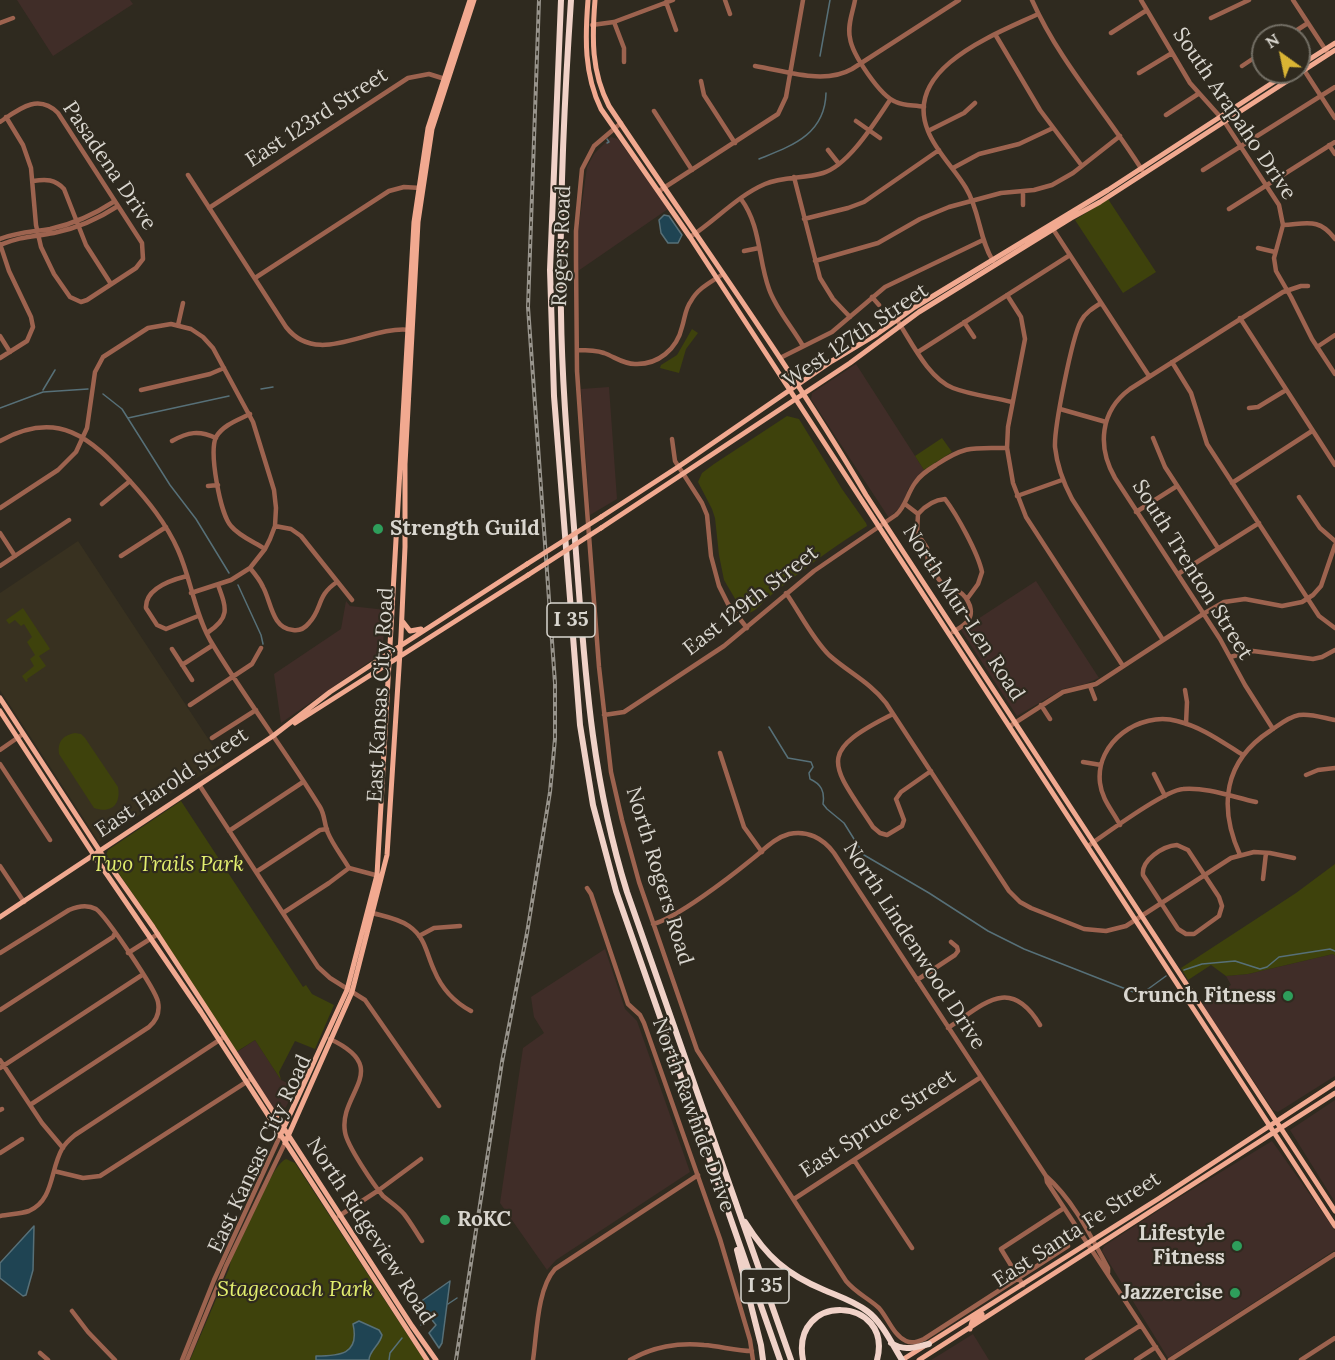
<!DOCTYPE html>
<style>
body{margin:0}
#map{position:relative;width:1335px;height:1360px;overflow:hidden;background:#2f2a1f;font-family:Lora,serif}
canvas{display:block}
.north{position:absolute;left:1251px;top:24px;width:60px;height:60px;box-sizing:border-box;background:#2f2a1f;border:2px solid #736f65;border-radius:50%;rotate:327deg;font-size:16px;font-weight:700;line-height:24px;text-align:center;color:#d9d6cf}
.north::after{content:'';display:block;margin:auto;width:21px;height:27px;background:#d9b434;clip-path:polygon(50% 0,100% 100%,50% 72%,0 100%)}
</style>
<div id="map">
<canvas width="1335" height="1360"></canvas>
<div class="north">N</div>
</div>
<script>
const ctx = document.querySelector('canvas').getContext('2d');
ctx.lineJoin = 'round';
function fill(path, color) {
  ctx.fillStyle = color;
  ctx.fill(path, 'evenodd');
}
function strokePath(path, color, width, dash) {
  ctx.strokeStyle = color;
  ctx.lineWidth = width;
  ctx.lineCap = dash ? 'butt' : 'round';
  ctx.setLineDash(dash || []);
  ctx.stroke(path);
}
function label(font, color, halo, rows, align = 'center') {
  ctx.font = font + ' Lora,serif';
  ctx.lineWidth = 4.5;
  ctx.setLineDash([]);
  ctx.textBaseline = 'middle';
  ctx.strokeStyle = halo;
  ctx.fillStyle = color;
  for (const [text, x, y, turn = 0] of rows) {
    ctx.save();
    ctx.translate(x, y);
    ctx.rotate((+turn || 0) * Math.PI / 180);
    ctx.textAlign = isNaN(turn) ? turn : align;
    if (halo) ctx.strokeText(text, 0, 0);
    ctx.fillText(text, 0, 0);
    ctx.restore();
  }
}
fill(new Path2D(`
 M17,0H130L133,4L53,56Z
 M611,137L618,139L668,209L578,271V231L587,167L594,154Z
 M856,364L924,470L908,489L903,504L889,518L811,399L812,393Z
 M609,387L617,499L590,515L581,389Z
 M1036,581L1099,678L1085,684L1063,689L1017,716L961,630Z
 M346,601L350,606L386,610L382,653L281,723L274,674L341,629Z
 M605,949L625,1009L637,1021L690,1172L556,1260L547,1270L500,1203L523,1048L544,1033L534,1017L531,997Z
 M1333,954L1335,956V1076L1278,1112L1273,1110L1202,1004L1231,985L1226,976L1248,974Z
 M255,1040L281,1080L296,1087L286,1107L282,1111L274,1109L237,1052Z
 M1335,1100V1202L1290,1130Z
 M1272,1141L1335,1230V1250L1168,1358L1102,1251L1104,1246L1175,1200Z
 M973,1334L989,1360H931L941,1354Z`), '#402d28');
fill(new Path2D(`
 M78,541L224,763L182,786L99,842L0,690V593Z`), '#383120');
fill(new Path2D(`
 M1108,199L1156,272L1123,293L1075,220Z
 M692,329L698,333L686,349L679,373L660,368L661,365L677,355Z
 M787,416L799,419L842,489L866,523L867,526C833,547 801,571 770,596C762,602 755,614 744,614L724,580L719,555L715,518L712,509L698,482L702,473L714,464Z
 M942,438L952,452L924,470L915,456Z
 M23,608L50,649L39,656L46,666L27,679L28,681L26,682L22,676L34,666L30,659L35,655L27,642L32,637L24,624L21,626L15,620L9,624L6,620Z
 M75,733L81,734L85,738L118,787C121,804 112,814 94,808L59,754C57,742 63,735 75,733Z
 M181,801L303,987L306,985L312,994L334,1005L315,1049L295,1041L279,1072L281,1080L255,1040L236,1052L155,926L106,855L108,850Z
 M1335,864V956L1333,954L1248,974L1226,976L1211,965L1188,980L1181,968L1296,893Z
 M286,1159L295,1163L424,1360H190L229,1269L231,1260C239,1241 272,1164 286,1159Z`), '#3e420c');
const water = new Path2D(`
 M664,215L669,216L682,235L678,243H668L661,233L659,220Z
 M34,1226L33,1270L26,1295L23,1296L0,1278V1263Z
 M450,1281L442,1343L439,1348L429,1333L436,1325L425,1311L418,1315L413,1307Z
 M359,1321L379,1330L382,1335C380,1345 369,1351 369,1360H316V1356C339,1356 360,1355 353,1324Z`);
fill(water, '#1f4453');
strokePath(water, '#577078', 1.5);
strokePath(new Path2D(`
 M820,56L830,0
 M607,139L609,142L607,143
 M759,159C791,146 825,135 826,93
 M261,389L273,387
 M43,390L55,370
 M103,394L122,409L170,485L196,519L229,573
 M0,408L43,392L88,389
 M128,418L229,396
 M238,585L261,635L263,644
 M769,727L788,758L811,762L813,767L809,773L810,779C821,784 825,791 823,804L827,809L844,823L864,855L929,893L988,931L1024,949L1136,993L1144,992L1166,976
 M1184,970L1202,964L1235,961L1260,969L1267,967L1279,957L1330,949L1335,951
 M448,1304L457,1298
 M421,1325L430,1318
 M389,1360L390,1353L402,1338`), '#577078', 1.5);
strokePath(new Path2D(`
 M725,0L730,14
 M855,0C853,12 847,25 850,38C852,54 880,96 896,102C904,106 915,105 924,107
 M1032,0C1060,63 1106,112 1142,170
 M1141,0L1190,83L1224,121L1279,205L1283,225L1274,258L1276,271L1291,297L1312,339L1335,374
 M1293,0L1327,52
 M666,2L676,30
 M1211,18L1249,0
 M614,22L624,48V62
 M0,23L13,18
 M592,25L614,22L673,0
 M1111,33L1147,10
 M995,34L1040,110L1082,166
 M1288,36L1308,23
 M755,66C786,71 824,85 852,69L959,0
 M1242,66L1263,52
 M1304,70L1335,118
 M1139,73L1172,53
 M701,81L704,95L735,143
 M654,111L692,170
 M1166,115L1198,94
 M856,121L880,138
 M0,122C19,109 38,93 58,113L142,243L143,259L136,268L87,300L81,302L70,297L54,274L41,247L36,225L31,168L23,145L6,117
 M621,123L594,146L582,169L576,231V260L577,371L583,457L599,667L611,772L622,820L639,882L697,1050L846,1281C856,1293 868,1298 879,1308C888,1318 893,1335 906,1341C912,1344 918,1342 924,1339L1068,1246
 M928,131L964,113L975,103
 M1329,145L1335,154
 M828,150L839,164
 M953,168L979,154L1019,144L1053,128
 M1203,170L1335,87
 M188,175L286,327C318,368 368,325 410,330
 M794,177L820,278L833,299L850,317
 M33,181C46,179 55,179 64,189L86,245L111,284
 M659,191L778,114L786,97L803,0
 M1023,191V205
 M741,199C761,226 758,259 769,289C776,309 792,327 803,346
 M209,208L408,78L429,74L445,79
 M1229,209L1335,142
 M804,219L848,208L864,202L939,150
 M1283,225C1306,224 1319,217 1335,239
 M1051,226L1149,376
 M690,237C715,221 737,196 765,184C783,176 804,179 823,173C849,165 875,122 890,100
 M0,239C17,232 32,232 50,229C74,224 95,214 115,201
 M0,244L9,271L31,317L33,327L27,341L0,358
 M0,245C21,236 33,237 54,233C78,228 98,219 118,206
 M1258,248L1275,252
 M744,251L759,248
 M815,261L878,243L920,219L949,207L1001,193L1034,190L1052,185L1073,173L1120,136
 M993,261C979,239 980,211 966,188C955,169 936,152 928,131C902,68 996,34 1038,14
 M255,278L389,191L404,187L421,188
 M1007,295L1021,317L1025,339L1008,427L1007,448L1013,483L1026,517L1123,666
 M872,297L879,305
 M1101,303C1093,308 1085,313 1081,321C1072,337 1054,428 1055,447C1057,466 1063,482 1072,499L1163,640
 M1240,318L1335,465
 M897,320C911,341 928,378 953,388C971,395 992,397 1012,402
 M964,322L974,337
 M178,325L183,303
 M0,336L10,352
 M1317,347L1335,335
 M577,350C586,350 595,350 604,353C615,357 623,364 635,364C658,365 677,349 682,327C685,318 685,309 691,301C698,288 711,282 723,274
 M918,352L1070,255
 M780,358L832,332L885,287L983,240
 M1172,362L1191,393L1207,444L1319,616L1335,628
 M141,390L210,374L224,368
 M1249,408L1258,407L1286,390
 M1060,409L1106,422
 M250,414C238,420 223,425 216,437C209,452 220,514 231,526C239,536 254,542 265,549
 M1153,438L1165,467L1218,548
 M672,439L675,461L702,503L707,515L711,556L719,586L728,604L747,628
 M0,441C58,409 90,437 129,480C148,501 166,523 178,550C191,579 194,611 210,640C244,697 285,750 320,807C325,815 324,824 328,833C333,845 342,856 349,868L379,876
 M172,441C188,432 199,430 216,438
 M1232,483L1312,431
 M208,486L218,485
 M1017,496L1062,480
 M1299,497L1320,528L1335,541
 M102,504L130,481
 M905,504L918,514L917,533L927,548L928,564L947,591H958C965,595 967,599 970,606C974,620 964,625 953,632
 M0,508L58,470L76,452L87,428L95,372L103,357L148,328L171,324L191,329L203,337L213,348L253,422L274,490L276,508L275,526L270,539L265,549L250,568L231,580L191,593
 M1136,512L1177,486
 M918,514C925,506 933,500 945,499C957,515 978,553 982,572L978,584L967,599
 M275,526L291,529L301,536L352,600
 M0,533L15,556
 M121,556L166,527
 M0,566L69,520
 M250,568C255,574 260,580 263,587C271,601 272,629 293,630C299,631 305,628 309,623C323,608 316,596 337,582
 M1178,574L1259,523
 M187,576C171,580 145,589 146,608L157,625L166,629L198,616
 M786,593C800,613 812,638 829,655C848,672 871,683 886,703L1009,891L1020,902L1031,908L1084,929L1106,931L1126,926L1231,858L1254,852L1270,853L1294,858
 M207,633C230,618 227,609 218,585
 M172,649L192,680
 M1230,657L1253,651L1313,659L1322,657L1335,650
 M182,665L213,645
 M1090,686L1095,699
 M1185,690L1187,702L1186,724
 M190,705L252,664L261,648
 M1041,705L1050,719
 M893,714C815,753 831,763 873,827L880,833L887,835L902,826L904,820L896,799L901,792L931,771
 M604,715L624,712L724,646L814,571L896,515C906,506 907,494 915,483C920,475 928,470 936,465C966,445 973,448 1007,448
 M1010,726L1063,692L1096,684L1203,614L1224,602L1245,599L1282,606L1302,602L1313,595L1321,586L1335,545
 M1273,729L1245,685L1220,639L1115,478C1097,447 1100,411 1130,389L1283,292L1301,286H1308
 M212,738L256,710
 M0,750L23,734
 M720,753L744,827L762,852
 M1083,762L1101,765
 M0,764L50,840
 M1154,774L1165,796
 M1306,775L1318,770L1335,768
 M200,786L318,967L330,978L365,1000L439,1106
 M1120,825C1113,811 1102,800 1100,783C1095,742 1140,711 1177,721C1202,727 1222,742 1243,755
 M229,831L303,782
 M1177,845L1188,850L1219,897L1222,906L1219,916L1194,934H1186L1178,929L1143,875C1141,860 1163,846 1177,845Z
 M1088,846C1107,833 1165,790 1183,789C1207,787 1233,797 1256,802
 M1240,855C1218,806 1224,761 1270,731C1279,725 1288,717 1299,715C1310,713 1324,718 1335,720
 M0,866L24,902
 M256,872L320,830L327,829
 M1263,879L1266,853
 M587,888L591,894L628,1004L640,1015L644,1023L720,1239L750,1340L753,1360
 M369,912C382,916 398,918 409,926C426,938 426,953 434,970C441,987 454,1002 471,1011
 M283,913L329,883L349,868
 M653,924C677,918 730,877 751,860C763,851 774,838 789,834C807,830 823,838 834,853L1046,1176C1074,1201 1090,1235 1108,1268V1273
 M419,936L434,928L460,926
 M0,953L69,910C78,906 87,904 96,909C106,916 156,990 158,1002C160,1012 157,1020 149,1027L30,1105
 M128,953L158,934
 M917,980L955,955L958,951L957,947L951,942
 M0,1010L113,937L115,933
 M948,1028C984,1004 1010,975 1040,1025
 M330,1039C394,1069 338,1093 345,1132C347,1146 374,1185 383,1196C390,1202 398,1207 404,1214C411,1223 416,1232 422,1241
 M0,1060L42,1123L63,1148
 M0,1068L142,975
 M0,1110L2,1109
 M0,1153L22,1139
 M854,1160L912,1248
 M54,1171L83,1178L100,1176L251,1079
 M1046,1176L1047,1182L1164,1360
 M794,1199L981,1077
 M0,1216C9,1214 20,1214 29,1211C54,1200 50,1170 62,1149C65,1144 70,1139 75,1135L224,1037
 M339,1216L379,1190L421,1159
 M1023,1285L1001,1249L1064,1208
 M72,1311L88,1332L115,1360
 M40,1353L48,1360
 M182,1360L214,1280L280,1136
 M187,1360L226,1266L285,1143
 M533,1360C537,1333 537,1289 555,1269L698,1175
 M630,1360C652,1347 679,1342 704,1345C720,1346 736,1351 752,1351
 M1087,1360L1141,1325
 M1136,1360L1156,1347
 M1170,1360L1335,1254
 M1301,1360L1335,1338`), '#9d634f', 4.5);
strokePath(new Path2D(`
 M588,0C585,38 584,74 601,109L690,237L1335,1226
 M595,0C592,38 591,71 609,106C695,235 787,361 866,495L1335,1211
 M1299,66L1335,43
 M601,517L678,467L832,361L877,334L915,307L1108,190L1289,72
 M601,528L850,363L919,312L1071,218L1100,202L1335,50
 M403,622L410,631L421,629
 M0,698L103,856L153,927L206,1008L412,1326L436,1360
 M0,711L97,860L201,1012L427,1360
 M295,723L528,575
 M0,917L273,736L330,692L377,661L527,564
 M280,1136L347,990L377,875L414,222L428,128L470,0
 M285,1143L352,992L387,855L401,636L405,547V464L418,222L432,129L474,0
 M970,1329L972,1322L982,1314
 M902,1360L1158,1199L1335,1083
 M919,1360L1335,1093`), '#f1a990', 5);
strokePath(new Path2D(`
 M561,0L550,270L554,396L580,725L593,805L616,891L780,1360
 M571,0C564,104 559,209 561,313C562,393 570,473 576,553C585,671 591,777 627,892L791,1360
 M745,1222C767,1257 786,1274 824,1290C838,1296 854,1301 867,1311C882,1322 892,1344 902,1360
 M737,1250L761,1345L763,1360
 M891,1343C906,1352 914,1347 929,1344
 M803,1360C790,1291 894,1296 877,1360`), '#f0d2c8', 6);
const rail = new Path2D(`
 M456,1360L502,1062L527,933L550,792L555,739V683L528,307L539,0`);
strokePath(rail, '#98948c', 4);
strokePath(rail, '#2f2a1f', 1.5, [4.5]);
strokePath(new Path2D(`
 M527,564L601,517
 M528,575L601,528`), '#f1a990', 5);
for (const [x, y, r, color] of [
 [378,529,6,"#2e9e5b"],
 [1288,996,6,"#2e9e5b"],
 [445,1220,6,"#2e9e5b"],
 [1237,1246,6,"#2e9e5b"],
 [1235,1293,6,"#2e9e5b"]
]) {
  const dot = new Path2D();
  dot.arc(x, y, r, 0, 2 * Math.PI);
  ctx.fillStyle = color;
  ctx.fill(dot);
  strokePath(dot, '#2f2a1f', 2);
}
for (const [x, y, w] of [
 [571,620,48],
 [765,1286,48]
]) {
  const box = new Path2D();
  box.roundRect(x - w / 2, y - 17, w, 34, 4.5);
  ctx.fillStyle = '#2f2a1f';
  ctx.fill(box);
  strokePath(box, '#d9d6cf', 1.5);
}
label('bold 20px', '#d9d6cf', null, [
 ["I 35",571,620],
 ["I 35",765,1286]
]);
label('21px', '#d9d6cf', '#2f2a1f', [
 ["South Arapaho Drive",1234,114,56],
 ["East 123rd Street",317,118,-33],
 ["Pasadena Drive",109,166,56],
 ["Rogers Road",562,246,-88],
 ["West 127th Street",856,336,-34],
 ["South Trenton Street",1192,570,58],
 ["East 129th Street",751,601,-38],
 ["North Mur-Len Road",963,613,57],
 ["East Kansas City Road",381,695,-87],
 ["East Harold Street",172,783,-34],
 ["North Rogers Road",659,876,73],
 ["North Lindenwood Drive",914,946,57],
 ["North Rawhide Drive",693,1115,70],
 ["East Spruce Street",878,1124,-33],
 ["East Kansas City Road",260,1154,-65],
 ["East Santa Fe Street",1077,1230,-33],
 ["North Ridgeview Road",370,1231,57]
]);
label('bold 21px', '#d9d6cf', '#2f2a1f', [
 ["Strength Guild",390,529,"left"],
 ["Crunch Fitness",1276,996],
 ["RoKC",457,1220,"left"],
 ["Lifestyle",1225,1234],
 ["Fitness",1225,1258],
 ["Jazzercise",1223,1293]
], 'right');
label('italic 21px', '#e2ee6e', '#2f2a1f', [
 ["Two Trails Park",168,865],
 ["Stagecoach Park",295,1290]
]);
</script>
